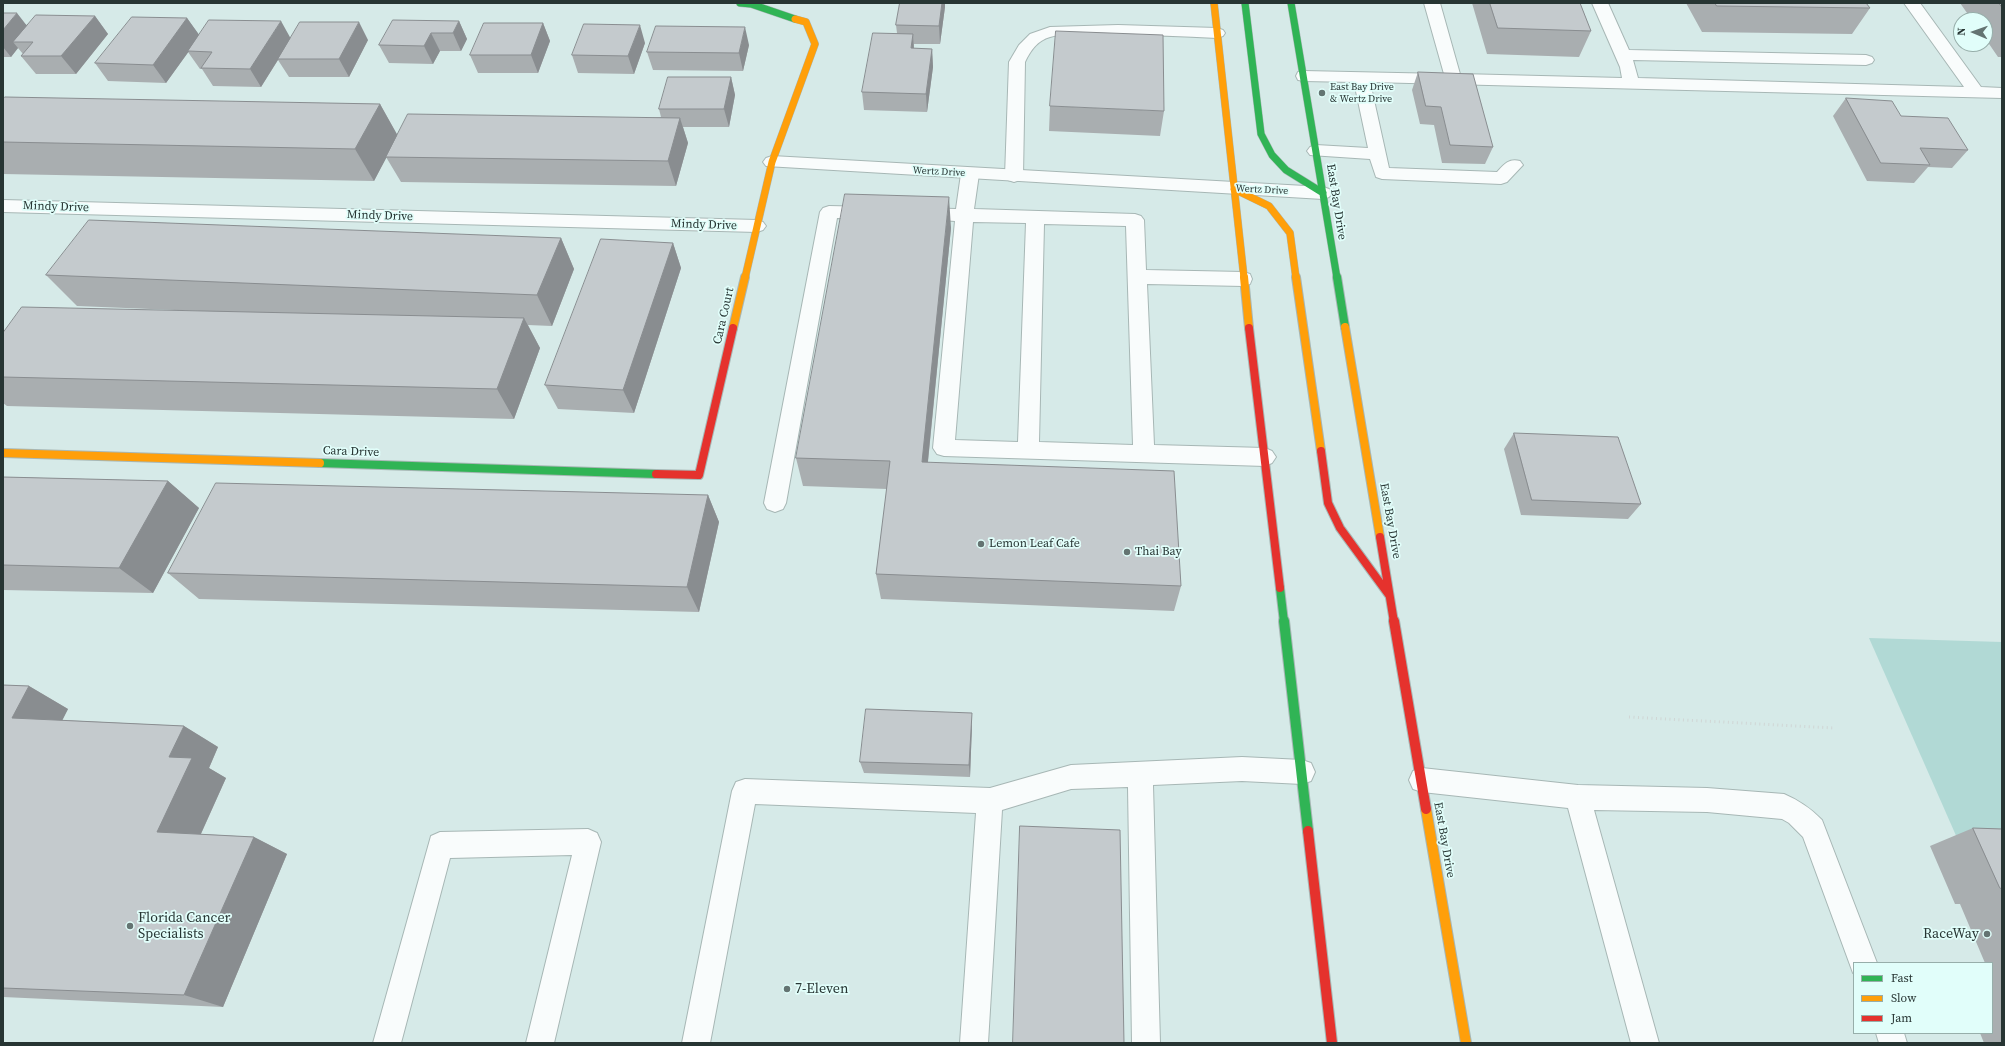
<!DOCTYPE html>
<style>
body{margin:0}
#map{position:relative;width:2005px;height:1046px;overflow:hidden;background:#d6eae8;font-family:"Source Serif 4",serif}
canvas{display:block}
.frame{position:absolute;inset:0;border:4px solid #273533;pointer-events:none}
.legend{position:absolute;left:1853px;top:962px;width:140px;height:72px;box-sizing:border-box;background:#e1fefa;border:1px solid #97aeaa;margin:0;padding:5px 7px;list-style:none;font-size:12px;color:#273533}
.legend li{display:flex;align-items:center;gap:8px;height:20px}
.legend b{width:20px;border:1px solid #97aeaa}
.north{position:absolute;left:1953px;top:12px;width:40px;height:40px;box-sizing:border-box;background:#e1fefa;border:1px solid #97aeaa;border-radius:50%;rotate:272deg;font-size:11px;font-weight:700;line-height:16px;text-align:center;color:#273533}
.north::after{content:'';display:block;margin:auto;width:14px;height:18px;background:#647472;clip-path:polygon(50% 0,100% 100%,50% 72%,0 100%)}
</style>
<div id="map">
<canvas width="2005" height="1046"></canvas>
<div class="frame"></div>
<ul class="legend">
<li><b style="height:5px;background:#30b455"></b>Fast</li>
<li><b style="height:5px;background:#ff9f0a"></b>Slow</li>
<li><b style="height:5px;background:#e5322d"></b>Jam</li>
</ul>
<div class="north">N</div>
</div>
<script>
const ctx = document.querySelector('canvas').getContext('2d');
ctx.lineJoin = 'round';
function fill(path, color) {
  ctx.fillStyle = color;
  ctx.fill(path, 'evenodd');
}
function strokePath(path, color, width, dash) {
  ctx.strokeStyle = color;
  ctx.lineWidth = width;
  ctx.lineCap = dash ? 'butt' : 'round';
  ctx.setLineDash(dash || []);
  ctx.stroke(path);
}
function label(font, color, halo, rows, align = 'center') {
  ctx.font = font + ' "Source Serif 4",serif';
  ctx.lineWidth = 3.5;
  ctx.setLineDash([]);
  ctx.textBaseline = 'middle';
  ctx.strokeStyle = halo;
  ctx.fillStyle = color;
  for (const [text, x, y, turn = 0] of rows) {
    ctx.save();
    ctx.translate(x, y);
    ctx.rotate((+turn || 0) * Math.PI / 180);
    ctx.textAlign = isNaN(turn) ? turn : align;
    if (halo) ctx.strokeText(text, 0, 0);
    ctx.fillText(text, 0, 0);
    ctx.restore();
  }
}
fill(new Path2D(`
 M1869,638L2002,642V940Z`), '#b1d9d5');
const lane = new Path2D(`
 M1424,3H1440L1460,74L1622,78L1620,67L1592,3H1608L1629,50L1866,55L1872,57L1874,60L1872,63L1866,65L1633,60L1638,78L1964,87L1904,3H1920L1981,87L2002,88V98L1370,82L1389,168L1497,172C1504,164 1509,158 1520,161L1523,165L1507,182L1501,184L1382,179L1376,177L1370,159L1310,155L1307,151L1310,147L1316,145L1368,148L1354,82L1304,81L1298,80L1296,76L1298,72L1304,71L1444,74Z
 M1118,25L1217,28L1223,30L1225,33L1223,36L1217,38C1176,36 1135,34 1093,35C1080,35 1063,33 1050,37C1038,40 1030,51 1025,62L1023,176L1020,180L1014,182L1008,180L1005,176L1009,62L1019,45L1030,34L1050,27Z
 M970,168L976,170L979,174L974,209L1135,214L1141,216L1144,220L1146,270L1243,272L1250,274L1252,279L1250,284L1243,286L1147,284L1154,445L1265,448L1272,451L1276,457L1272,463L1265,466L944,456L937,454L933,448L955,221L914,218L911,214L914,210L920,208L956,209L961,174L964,170ZM973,222L1026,223L1018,442L955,440ZM1044,224L1126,226L1133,445L1039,442Z
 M829,206L872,207L878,209L881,213L878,217L872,219L837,218L786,503L783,509L775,512L767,509L764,503L820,212L823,208Z
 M1242,757L1302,760L1311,763L1315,772L1311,781L1302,784L1242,781L1153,785L1160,1043H1132L1128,787L1071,789L1002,810L988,1043H960L976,813L755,804L710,1043H682L732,791L736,782L745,779L990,788L1071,765Z
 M1422,768L1578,785L1707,788L1784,794C1800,801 1810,808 1822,820L1877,963H1854L1853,973L1803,837L1789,823L1782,819L1707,812L1594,810L1659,1043H1631L1568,808L1422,792L1413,789L1409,780L1413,771Z
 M588,829L597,833L601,842L554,1043H526L572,855L450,858L401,1043H373L431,836L440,832Z
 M1876,1033H1904L1907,1043H1879Z`);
const street = new Path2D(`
 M772,156L1323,187L1329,189L1332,193L1329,197L1323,199L766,166L763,162L766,158Z
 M3,200L757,220L763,222L766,226L763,230L757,232L3,212Z`);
const fastFar2 = new Path2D(`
 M740,3L751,4L795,19
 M1245,3L1261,134L1272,155L1286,170L1323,193
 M1291,3L1337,278`);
const fastFar1 = new Path2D(`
 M1337,277L1345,327
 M320,463L656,474
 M1280,588L1284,622`);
const fast = new Path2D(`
 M1284,621L1308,831`);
const slowFar2 = new Path2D(`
 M1214,3L1244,278
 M1234,189L1269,206L1290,233L1296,278
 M745,278L772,162L815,44L806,22L795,19`);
const slowFar1 = new Path2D(`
 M1244,277L1249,328
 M1296,277L1321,451
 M1345,327L1380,537
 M733,328L745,277
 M3,453L320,463`);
const slow = new Path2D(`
 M1426,809L1466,1043`);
const jamFar1 = new Path2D(`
 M1249,328L1280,588
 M1321,451L1328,503L1340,528L1389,595
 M656,474L699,475L733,328
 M1380,537L1394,622`);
const jam = new Path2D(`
 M1394,621L1426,809
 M1308,831L1332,1043`);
strokePath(lane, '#a7b7b5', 2);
strokePath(street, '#a7b7b5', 2);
strokePath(fastFar2, '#a7b7b5', 8);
strokePath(fastFar1, '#a7b7b5', 10);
strokePath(fast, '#a7b7b5', 12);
strokePath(slowFar2, '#a7b7b5', 8);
strokePath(slowFar1, '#a7b7b5', 10);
strokePath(slow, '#a7b7b5', 12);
strokePath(jamFar1, '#a7b7b5', 10);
strokePath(jam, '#a7b7b5', 12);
strokePath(new Path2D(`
 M1629,717L1834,728`), '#d0d6d5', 3, [1, 3.5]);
fill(lane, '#f9fcfc');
fill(street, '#f9fcfc');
strokePath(fastFar2, '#30b455', 7);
strokePath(fastFar1, '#30b455', 8);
strokePath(fast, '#30b455', 10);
strokePath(slowFar2, '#ff9f0a', 7);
strokePath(slowFar1, '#ff9f0a', 8);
strokePath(slow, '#ff9f0a', 10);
strokePath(jamFar1, '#e5322d', 8);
strokePath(jam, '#e5322d', 10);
fill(new Path2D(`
 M900,3H945V7L940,44H914V48L932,49L933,67L927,112L864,110L862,92L897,33L896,25Z
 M1472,3H1580L1591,31L1579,57L1487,54Z
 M1686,3H1866L1870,8L1852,34L1702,32Z
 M1960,3H2002V57H1998L1985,38V20H1972Z
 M3,13L27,25L95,16L108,34L76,74H36L21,56L23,54L18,48L11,57H3Z
 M187,18L199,35L368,40L349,77H289L278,60L261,87L213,86L202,69H200L188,52L166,83L108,81L95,63Z
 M459,21L467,39L461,51H440L433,64L389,63L379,45Z
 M543,23L550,41L538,73H478L470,55Z
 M645,43L634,74L578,73L572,55Z
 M749,45L743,71L653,70L647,52Z
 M1418,72L1493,147L1485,164L1442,163L1434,125L1420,124L1412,90Z
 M731,77L735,95L729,127H683L688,143L676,186L401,182L386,157L374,181L3,174V99L380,104L397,135L661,117L659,109Z
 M1846,98L1901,116L1968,150L1952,168L1928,167L1914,183L1867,181L1833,116Z
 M1050,106L1164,111L1160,136L1049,131Z
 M951,228L928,462L1181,586L1174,611L881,599L876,574L887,489L803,486L796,458Z
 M561,238L574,269L552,326L528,325L540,348L514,419L7,406L3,403V333L199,311L77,306L46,275Z
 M673,243L681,268L634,413L558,409L545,385Z
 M1514,433L1641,504L1628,519L1521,515L1504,449Z
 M3,477L168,481L199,508L153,593L3,590Z
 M708,495L719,522L699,612L199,599L168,573Z
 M3,685L29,686L68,709L62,720L184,726L218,747L209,768L226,778L201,834L254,837L287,854L223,1007L3,997Z
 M972,725L970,777L864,773L860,762Z
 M1973,828L2002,829V1043H1984L1980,1033H1992V963H1985L1960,904H1955L1930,846Z`), '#a9aeb0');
fill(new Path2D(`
 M942,3H945V7L940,44L939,26Z
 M17,13L31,31L13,42L18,48L11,57L3,47V30Z
 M95,16L108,34L76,74L61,56Z
 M187,18L200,36L166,83L153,65Z
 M281,21L291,39L261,87L250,69Z
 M459,21L467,39L461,51L453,33Z
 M359,22L368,40L349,77L339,59Z
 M543,23L550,41L538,73L531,55Z
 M640,25L645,43L634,74L628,56Z
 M745,27L749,45L743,71L739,53Z
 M431,33L440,51L433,64L424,46Z
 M913,34L914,52L911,48Z
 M932,49L933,67L927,112L926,94Z
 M731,77L735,95L729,127L724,109Z
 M380,104L398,136L374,181L355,149Z
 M680,118L688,143L676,186L668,161Z
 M949,197L951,228L925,490L922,462Z
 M561,238L574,269L552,326L537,295Z
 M673,243L681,268L634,413L623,390Z
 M524,318L540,348L514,419L497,389Z
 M168,481L199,508L153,593L119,568Z
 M708,495L719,522L699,612L687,587Z
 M29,686L68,709L53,739L12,718Z
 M972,713V725L970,777L969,765Z
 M184,726L218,747L209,768L226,778L194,849L157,832L169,757Z
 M254,837L287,854L223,1007L184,995Z`), '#898d90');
const building = new Path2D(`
 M900,3H942L939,26L896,25Z
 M1490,3H1580L1591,31L1498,28Z
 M1715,3H1866L1870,8L1717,6Z
 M1999,3H2002V7Z
 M3,13H17L3,30Z
 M36,15L95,16L61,56H21L33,42H13Z
 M132,17L187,18L153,65L95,63Z
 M209,20L281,21L250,69L201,68L212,52L188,51Z
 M393,20L459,21L453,33H431L424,46L379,45Z
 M300,22H359L339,59H278Z
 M484,23H543L531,55H470Z
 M584,24L640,25L628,56L572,55Z
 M656,26L745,27L739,53L647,52Z
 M1056,31L1163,35L1164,111L1050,106Z
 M873,33L913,34L911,48L932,49L926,94L862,92Z
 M1418,72L1473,74L1493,147L1450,145L1441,107L1426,106Z
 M668,77H731L724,109H659Z
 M5,97L380,104L355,149L3,142V99Z
 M1846,98L1892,101L1901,116L1948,118L1968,150L1920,148L1930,165L1881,163Z
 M408,114L680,118L668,161L386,157Z
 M845,194L949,197L922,462L1174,471L1181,586L876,574L890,461L796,458Z
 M89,220L561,238L537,295L46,275Z
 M601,239L673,243L623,390L545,385Z
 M22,307L524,318L497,389L3,377V333Z
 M1514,433L1618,437L1641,504L1532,500Z
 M3,477L168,481L119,568L3,565Z
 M216,483L708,495L687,587L168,573Z
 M3,685L29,686L12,718L184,726L169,757L192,758L157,832L254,837L184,995L3,988Z
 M866,709L972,713L969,765L860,762Z
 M1020,826L1120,830L1124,1043H1013Z
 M1973,828L2002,829V889L2000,888Z`);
fill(building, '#c4cacd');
strokePath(building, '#898d90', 1);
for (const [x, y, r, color] of [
 [1322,93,4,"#647472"],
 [981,544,4,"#647472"],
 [1127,552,4,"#647472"],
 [130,926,4,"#647472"],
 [1987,934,4,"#647472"],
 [787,989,4,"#647472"]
]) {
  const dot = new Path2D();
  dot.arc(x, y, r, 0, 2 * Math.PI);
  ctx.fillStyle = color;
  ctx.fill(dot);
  strokePath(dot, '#e1fefa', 1.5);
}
label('10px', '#273533', '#e1fefa', [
 ["East Bay Drive",1330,87],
 ["& Wertz Drive",1330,99]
], 'left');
label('10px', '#273533', '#e1fefa', [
 ["Wertz Drive",939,172,3],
 ["Wertz Drive",1262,190,3]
]);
label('12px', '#273533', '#e1fefa', [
 ["East Bay Drive",1336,202,81],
 ["Mindy Drive",56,207,2],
 ["Mindy Drive",380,216,2],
 ["Mindy Drive",704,225,2],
 ["Cara Court",724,316,-77],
 ["Cara Drive",351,452,2],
 ["East Bay Drive",1390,521,80],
 ["East Bay Drive",1444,840,80]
]);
label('12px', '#273533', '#e1fefa', [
 ["Lemon Leaf Cafe",989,544],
 ["Thai Bay",1135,552]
], 'left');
label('14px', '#273533', '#e1fefa', [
 ["Florida Cancer",138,918],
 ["Specialists",138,934],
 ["RaceWay",1979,934,"right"],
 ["7-Eleven",795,989]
], 'left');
</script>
